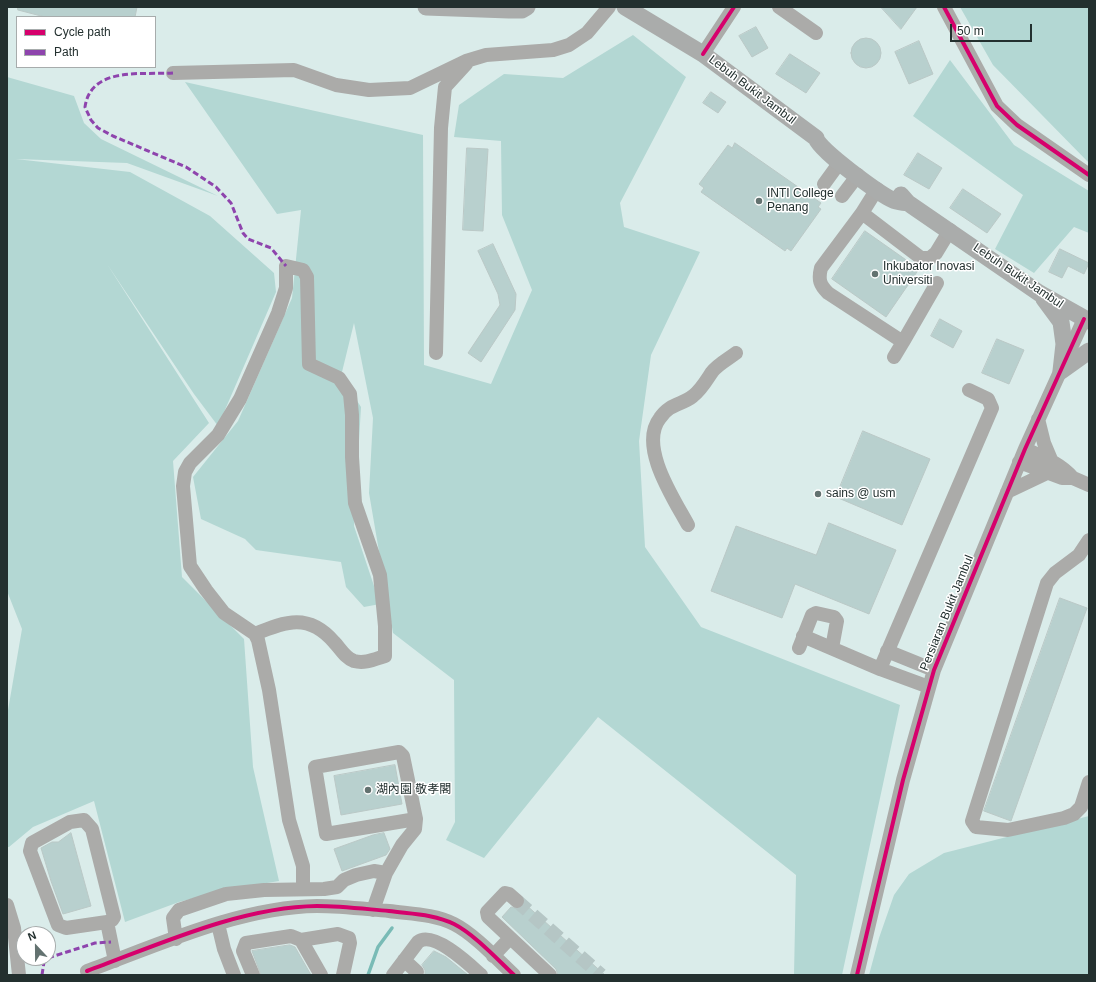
<!DOCTYPE html>
<meta charset="utf-8">
<style>
body{margin:0}
#map{position:relative;width:1096px;height:982px;overflow:hidden;background:#daecea;font-family:Arial,sans-serif}
canvas{display:block}
.frame{position:absolute;inset:0;border:8px solid #23302f;pointer-events:none}
.legend{position:absolute;left:16px;top:16px;width:140px;height:52px;box-sizing:border-box;background:#fff;border:1px solid #a7acac;margin:0;padding:5px 7px;list-style:none;font-size:12px;color:#23302f}
.legend li{display:flex;align-items:center;gap:8px;height:20px}
.legend b{width:20px;border:1px solid #a7acac}
.north{position:absolute;left:16px;top:926px;width:40px;height:40px;box-sizing:border-box;background:#fff;border:1px solid #a7acac;border-radius:50%;rotate:338deg;font-size:11px;font-weight:700;line-height:16px;text-align:center;color:#23302f}
.north::after{content:'';display:block;margin:auto;width:14px;height:18px;background:#637270;clip-path:polygon(50% 0,100% 100%,50% 72%,0 100%)}
.scale{position:absolute;left:950px;top:24px;width:82px;height:18px;box-sizing:border-box;border:2px solid #23302f;border-top:0;padding-left:5px;font-size:12px;line-height:14px;white-space:nowrap;color:#23302f;-webkit-text-stroke:3px #fff;paint-order:stroke}
</style>
<div id="map">
<canvas width="1096" height="982"></canvas>
<div class="frame"></div>
<ul class="legend">
<li><b style="height:5px;background:#d6006c"></b>Cycle path</li>
<li><b style="height:5px;background:#8e44ad"></b>Path</li>
</ul>
<div class="north">N</div>
<div class="scale">50 m</div>
</div>
<script>
const ctx = document.querySelector('canvas').getContext('2d');
ctx.lineJoin = 'round';
function fill(path, color) {
  ctx.fillStyle = color;
  ctx.fill(path, 'evenodd');
}
function strokePath(path, color, width, dash) {
  ctx.strokeStyle = color;
  ctx.lineWidth = width;
  ctx.lineCap = dash ? 'butt' : 'round';
  ctx.setLineDash(dash || []);
  ctx.stroke(path);
}
function label(font, color, halo, rows, align = 'center') {
  ctx.font = font + ' Arial,"Noto Sans SC",sans-serif';
  ctx.lineWidth = 3;
  ctx.setLineDash([]);
  ctx.textBaseline = 'middle';
  ctx.strokeStyle = halo;
  ctx.fillStyle = color;
  for (const [text, x, y, turn = 0] of rows) {
    ctx.save();
    ctx.translate(x, y);
    ctx.rotate((+turn || 0) * Math.PI / 180);
    ctx.textAlign = isNaN(turn) ? turn : align;
    if (halo) ctx.strokeText(text, 0, 0);
    ctx.fillText(text, 0, 0);
    ctx.restore();
  }
}
fill(new Path2D(`
 M960,7H1089V163L993,65Z
 M633,35L686,77L620,203L624,227L700,252L651,355L639,441L645,547L701,627L900,705L842,975H794L796,875L598,717L484,858L446,840L455,822L454,680L393,633L369,493L373,418L354,323L341,376L361,407L354,526L380,604L364,607L346,587L341,562L256,550L245,539L201,519L193,477L238,421L292,298L301,210L277,214L185,82L423,135L424,365L491,384L532,290L502,215L501,141L454,137L459,105L504,74L563,78Z
 M950,60L1014,145L1089,191V233L1074,227L1034,273L995,249L1023,195L913,116Z
 M7,77L74,96L84,123L101,139L218,196L127,163L16,159L130,172L210,216L274,273L276,292L218,426L194,394L107,264L209,423L173,461L182,577L244,639L253,767L279,881L226,890L179,902L125,922L94,801L33,827L9,847H7V716L22,629L7,591Z
 M1089,816V975H869L879,938L894,895L909,874L944,853Z`), '#b3d7d3');
strokePath(new Path2D(`
 M368,975L378,947L392,928`), '#79bbb6', 3.5);
const building = new Path2D(`
 M18,7H137L135,17H45L18,10Z
 M881,7H917L901,29Z
 M756,27L768,48L752,57L739,36Z
 M851 53a15 15 0 1 1 30 0a15 15 0 1 1-30 0Z
 M919,41L933,74L909,84L895,52Z
 M790,54L820,73L806,93L776,74Z
 M711,92L726,102L718,113L703,103Z
 M735,143L821,203L818,207L821,209L791,251L787,248L785,251L701,192L704,188L699,184L728,145L732,148Z
 M467,148L488,149L483,231L463,230Z
 M918,153L942,168L929,189L904,175Z
 M963,189L1001,214L987,233L950,208Z
 M865,231L919,269L886,317L832,279Z
 M493,244L516,294L515,310L481,362L468,353L500,305L498,294L478,251Z
 M1060,249L1089,263L1084,274L1068,266L1062,278L1049,272Z
 M940,319L962,331L953,348L931,336Z
 M997,339L1024,350L1009,384L982,373Z
 M863,431L930,459L902,525L836,497Z
 M829,523L896,550L869,614L795,584L782,618L711,591L736,526L816,555Z
 M1060,598L1087,608L1011,821L984,811Z
 M395,765L402,804L341,815L334,776Z
 M71,833L91,906L63,914L51,881L41,848L52,842H58Z
 M384,833L390,849L386,855L342,871L334,849L373,835Z
 M525,904L605,975H558L556,969L502,917L511,907L519,909Z
 M290,945L295,947L311,975H261L252,951Z
 M434,951L446,957L468,975H425V970L422,965Z`);
fill(building, '#b8d0ce');
strokePath(building, '#bac8c6', 1);
strokePath(new Path2D(`
 M517,901L601,975`), '#b5c6c5', 14, [14, 7]);
strokePath(new Path2D(`
 M779,7L816,33
 M944,7L997,106L1017,125L1089,175
 M703,54L734,7
 M173,73L294,70L336,85L369,90L410,88L466,61L486,55L553,50L569,45L587,33L609,7
 M824,184L840,162
 M877,189L862,213L821,268C818,280 820,285 828,293L903,342L894,357
 M842,196L858,175
 M862,213L921,258H930L936,253L950,230
 M903,342L937,283
 M436,353L441,128L445,87L466,64
 M1038,419L1044,443L1052,462
 M1025,449C1043,457 1060,463 1073,478
 M1019,462L1062,478H1073L1089,485
 M1007,492L1047,473
 M688,525C674,499 638,446 660,418C670,403 682,405 693,396C701,390 706,381 712,372C717,365 728,359 736,353
 M1089,540L1079,555L1055,573L1047,583L972,821L976,827L1008,830L1064,818L1074,814L1081,807L1089,782
 M255,634C286,621 309,613 334,642C340,648 345,658 354,661C365,664 375,659 385,656V626L380,575L355,503L352,457V415L350,394L339,378L309,364L307,277L303,270L286,266V288L278,313L240,399L218,435L190,463L185,472L183,486L190,566L206,590L224,613L255,634L258,640L269,690L289,820L303,866V889
 M803,636L880,669L929,687
 M799,648L812,615L816,613L834,617L837,621L832,648
 M887,651L934,670
 M880,669L992,408L988,399L969,390
 M399,752L403,756L416,819L326,834L315,767Z
 M84,820L92,829L114,917L112,920L107,922L66,928L58,925L30,851L32,843L70,822Z
 M517,901L509,894L505,893L487,912L488,917L550,975
 M7,905L14,928L19,975
 M373,910L386,873L402,845L415,829L416,819
 M107,922L115,961
 M218,924L224,949L234,975
 M176,939L173,918L179,910L226,894L264,890L324,889L337,887L344,880L356,875L374,871L386,873
 M301,940L338,934L349,938L350,943L343,975
 M493,956L510,938
 M404,960L417,972
 M87,971C158,945 240,907 317,906C341,906 365,909 389,911C411,914 434,914 454,924C474,934 498,960 514,975
 M253,975L243,951L246,943L291,936L301,940L321,975
 M393,975L418,942C433,930 470,965 481,975
 M857,975L903,780L934,670L1025,449L1084,319`), '#ababa9', 14);
strokePath(new Path2D(`
 M426,7L509,10H522L527,7
 M625,7L703,54L816,138C816,148 881,195 893,200C897,202 903,202 908,203
 M901,195L908,203L1039,293L1089,321
 M1044,299L1061,322L1064,344L1061,371
 M1061,371L1089,351`), '#aaacab', 17);
strokePath(new Path2D(`
 M173,73C142,75 91,66 85,107L91,120L98,128L113,136L186,167L216,187L231,203L243,233L248,239L271,248L286,266
 M48,958L95,943L111,942
 M42,975L44,962L47,958`), '#8e44ad', 3, [6, 3]);
strokePath(new Path2D(`
 M944,7L997,106L1017,125L1089,175
 M703,54L734,7
 M87,971C158,945 240,907 317,906C341,906 365,909 389,911C411,914 434,914 454,924C474,934 498,960 514,975
 M857,975L903,780L934,670L1025,449L1084,319`), '#d6006c', 4);
for (const [x, y, r, color] of [
 [759,201,4,"#637270"],
 [875,274,4,"#637270"],
 [818,494,4,"#637270"],
 [368,790,4,"#637270"]
]) {
  const dot = new Path2D();
  dot.arc(x, y, r, 0, 2 * Math.PI);
  ctx.fillStyle = color;
  ctx.fill(dot);
  strokePath(dot, '#fff', 1.5);
}
label('12px', '#23302f', '#fff', [
 ["Lebuh Bukit Jambul",752,90,37],
 ["Lebuh Bukit Jambul",1018,276,34],
 ["Persiaran Bukit Jambul",947,613,-68]
]);
label('12px', '#23302f', '#fff', [
 ["INTI College",767,194],
 ["Penang",767,208],
 ["Inkubator Inovasi",883,267],
 ["Universiti",883,281],
 ["sains @ usm",826,494],
 ["湖內園 敬孝閣",376,790]
], 'left');
</script>
